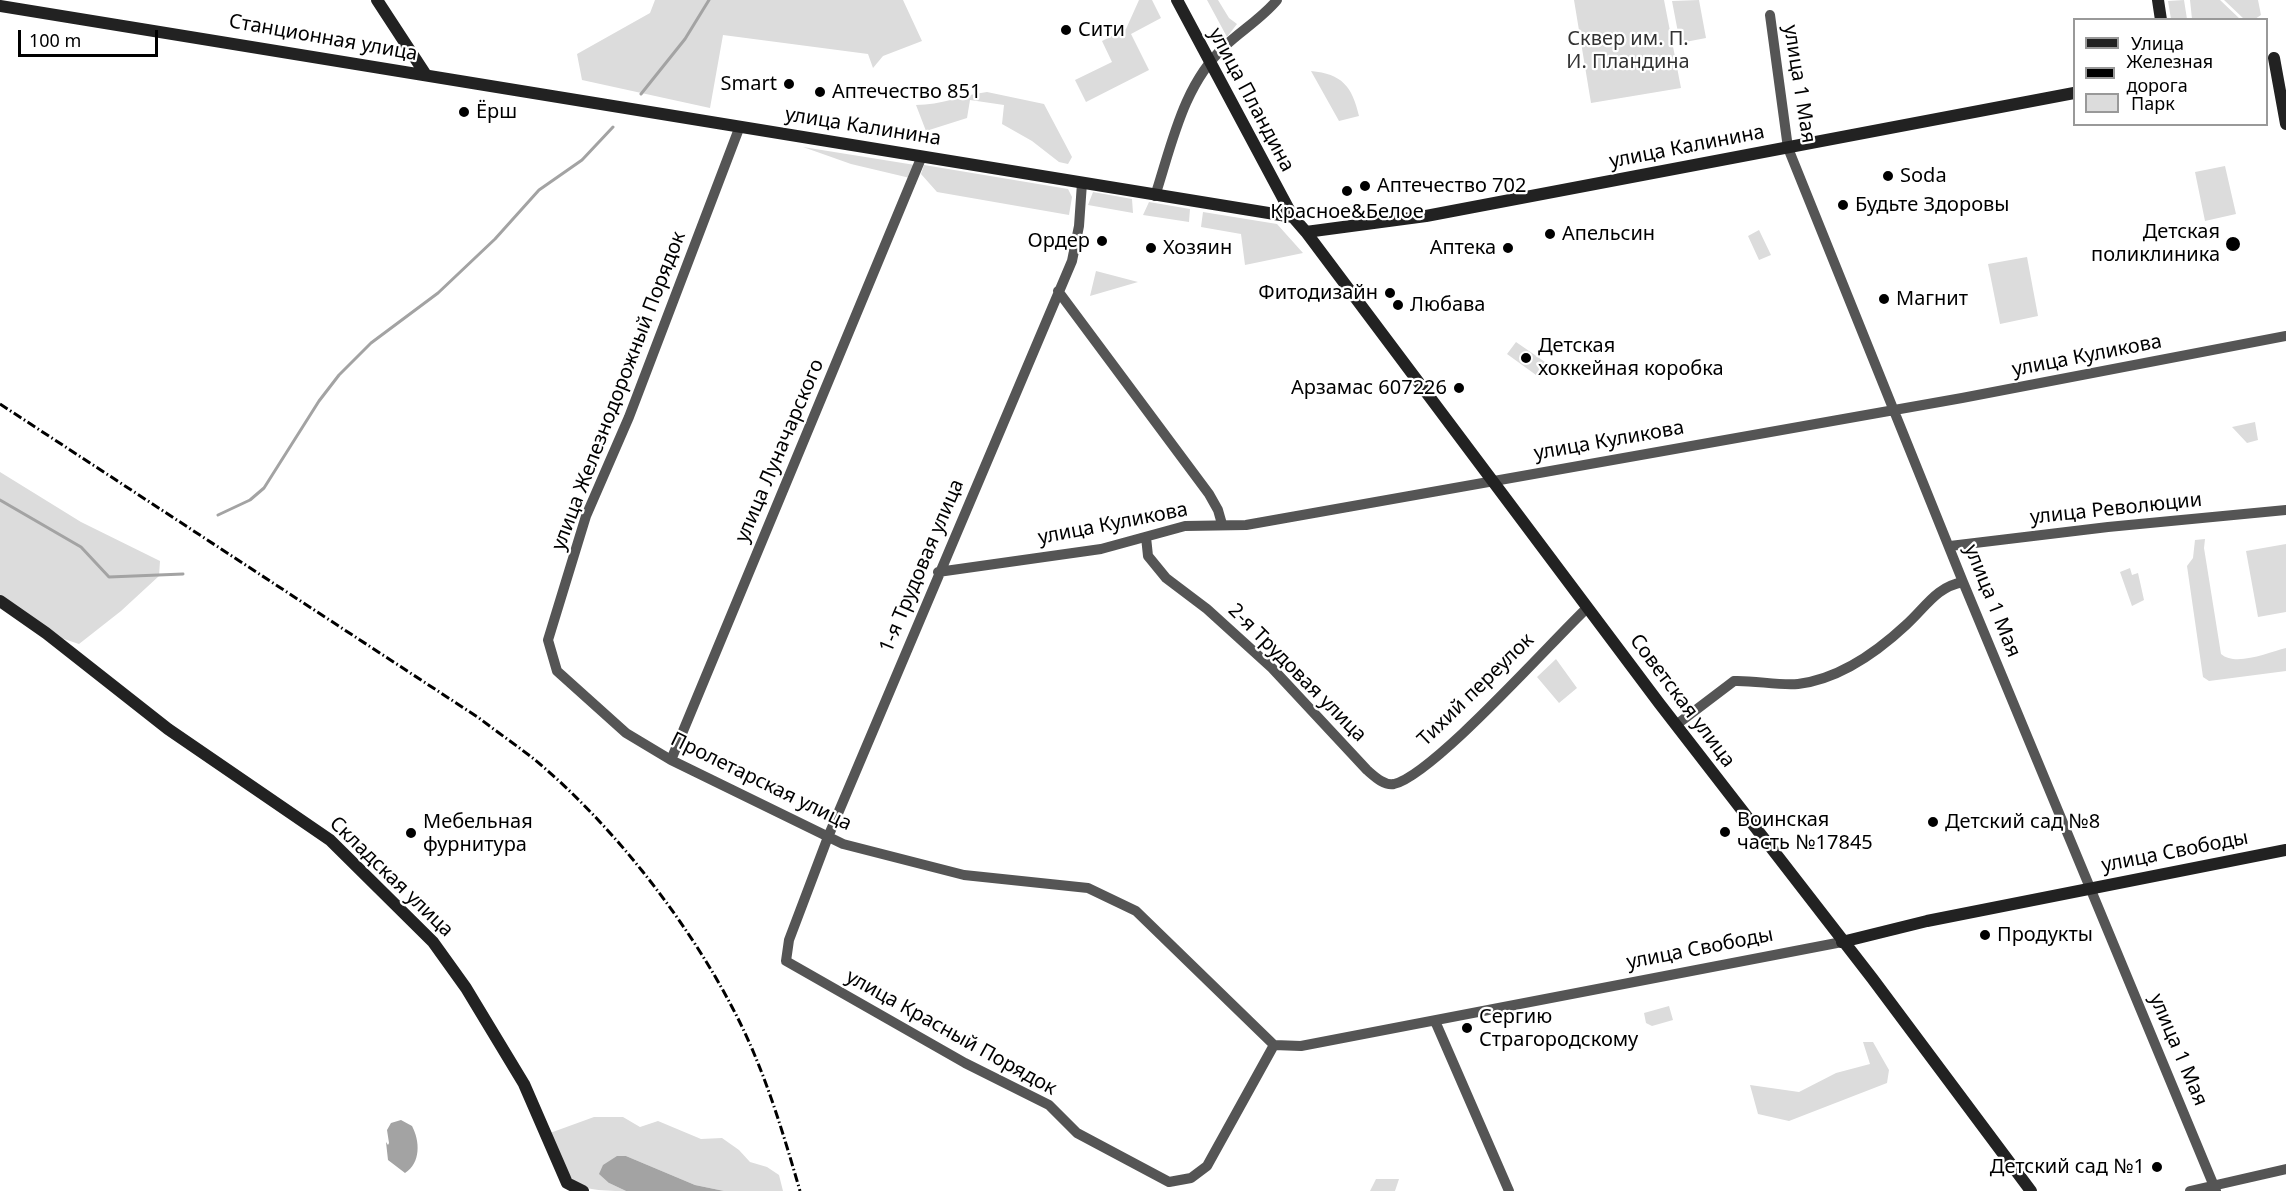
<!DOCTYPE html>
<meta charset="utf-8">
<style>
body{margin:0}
#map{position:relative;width:2286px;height:1191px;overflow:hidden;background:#fff;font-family:"Noto Sans",sans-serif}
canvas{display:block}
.legend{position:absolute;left:2073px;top:18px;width:195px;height:108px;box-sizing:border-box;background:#fff;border:2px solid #999;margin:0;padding:8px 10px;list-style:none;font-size:18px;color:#000}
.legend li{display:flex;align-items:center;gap:12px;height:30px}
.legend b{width:30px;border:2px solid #999}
.scale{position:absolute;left:18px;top:30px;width:140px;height:27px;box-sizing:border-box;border:3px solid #000;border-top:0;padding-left:8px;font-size:18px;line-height:21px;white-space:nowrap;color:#000;-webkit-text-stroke:4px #fff;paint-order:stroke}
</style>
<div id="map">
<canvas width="2286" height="1191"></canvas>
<ul class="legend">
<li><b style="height:8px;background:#222"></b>Улица</li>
<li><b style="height:8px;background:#000"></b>Железная дорога</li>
<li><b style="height:16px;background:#dcdcdc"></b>Парк</li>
</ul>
<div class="scale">100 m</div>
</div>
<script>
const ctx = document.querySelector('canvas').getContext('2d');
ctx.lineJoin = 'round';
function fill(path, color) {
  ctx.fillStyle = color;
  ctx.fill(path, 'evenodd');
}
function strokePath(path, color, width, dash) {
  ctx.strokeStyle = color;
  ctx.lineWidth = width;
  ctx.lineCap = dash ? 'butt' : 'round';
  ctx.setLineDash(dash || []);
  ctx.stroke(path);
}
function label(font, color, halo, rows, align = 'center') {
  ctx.font = font + ' "Noto Sans",sans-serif';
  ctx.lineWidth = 4.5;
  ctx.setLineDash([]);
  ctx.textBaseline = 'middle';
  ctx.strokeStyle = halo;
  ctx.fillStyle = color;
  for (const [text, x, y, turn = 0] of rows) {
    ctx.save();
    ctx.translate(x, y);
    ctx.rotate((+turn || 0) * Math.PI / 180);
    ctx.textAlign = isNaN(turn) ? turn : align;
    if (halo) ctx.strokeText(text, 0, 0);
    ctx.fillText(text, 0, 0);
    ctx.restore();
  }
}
fill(new Path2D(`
 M655,0H903L922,41L883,56L873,68L868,54L723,35L710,108L582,80L577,54L650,13Z
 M1139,0H1152L1161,18L1131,34L1149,70L1086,102L1075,80L1112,62L1102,41L1126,29Z
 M1207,0H1218L1229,18L1237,24L1227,37Z
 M1574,0H1664L1681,88L1591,103Z
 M1699,0L1706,38L1680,43L1672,1Z
 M2184,0L2187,19H2171L2168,1Z
 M2190,0H2220L2240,19H2192Z
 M2224,0H2258L2261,15L2255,19H2244Z
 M1311,71C1342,74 1352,86 1359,116L1339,121Z
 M987,92L1044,104L1072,157L1068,164L1059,162L1032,141L1002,124L1004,105L970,100L967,118L926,131L916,105C941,105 962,95 987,92Z
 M803,147L915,165L910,178L851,164Z
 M924,165L1068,189L1072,197L1069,215L937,192L921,174Z
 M2225,166L2236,214L2205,221L2195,172Z
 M1093,192L1132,199L1133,213L1088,205Z
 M1149,202L1190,209L1189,222L1143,215Z
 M1203,212L1277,224L1303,253L1245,265L1241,234L1201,227Z
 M1759,230L1771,255L1759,260L1748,236Z
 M2027,257L2038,316L2000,324L1988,264Z
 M1096,271L1138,282L1090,296Z
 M1516,342L1545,362L1536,375L1507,354Z
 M2255,422L2258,440L2247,443L2232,427Z
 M0,472L81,522L160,561L159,576L121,611L79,644L46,633L0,601Z
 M2205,539L2204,548L2221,654C2236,667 2269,652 2286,648V671L2209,681L2203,677L2187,566L2193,558L2195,540Z
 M2286,544V612L2258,617L2246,551Z
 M2130,568L2132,575L2138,573L2144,600L2132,606L2120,572Z
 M1556,659L1577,688L1559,703L1537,677Z
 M1669,1006L1673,1020L1652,1026L1646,1023L1644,1013Z
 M1863,1042H1873L1889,1070L1887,1083L1789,1121L1758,1114L1750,1085L1799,1092L1836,1073L1870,1064Z
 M594,1117H623L640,1127L658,1121L701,1139L722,1138L739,1150L750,1162L767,1167L779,1175L783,1191H724L695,1185L626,1156L609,1183L626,1191C566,1191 574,1184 550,1133Z
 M1376,1179H1399L1395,1191H1370Z`), '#dcdcdc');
fill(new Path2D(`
 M401,1120L412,1126C420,1141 421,1163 405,1173L388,1160L386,1142L388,1145L389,1143L387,1130L391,1123Z
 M617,1156H626L695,1185L724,1191H626L609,1183L599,1174L603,1165Z`), '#a3a3a3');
strokePath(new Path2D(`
 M641,94L685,39L709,0
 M0,500L81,547L109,577L183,574
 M218,515L250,500L264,488L319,401L339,375L371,343L438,293L495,239L539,190L582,160L613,127`), '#a3a3a3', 3);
strokePath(new Path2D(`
 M1770,15L1788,148L1963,582L2216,1191
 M740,126L629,417L586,516L548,640L557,671L626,733L671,760L843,844L964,875L1088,888L1136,911L1274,1045
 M1082,183L1079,226L1072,261L828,837L789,940L786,961L965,1063L1049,1105L1077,1133L1169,1182L1191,1178L1207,1166L1274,1045
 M1155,196C1172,144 1183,85 1225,46C1242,30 1262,18 1277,0
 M1058,291L1209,494L1218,510L1222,524
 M1146,537L1148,556L1166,578L1207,609L1272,668L1367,770C1374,776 1384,786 1394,784C1433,775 1551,642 1587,608
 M1950,546L2108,527L2286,510
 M938,572L1101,549L1185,526L1246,525L1962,398L2286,336
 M1676,725L1734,681C1753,680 1780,686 1798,684C1839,679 1877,652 1906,625C1926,607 1936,587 1963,582
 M671,760L922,156
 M1435,1021L1509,1191
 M1274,1045L1301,1046L1842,942
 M2190,1191L2286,1169`), '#555', 10);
strokePath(new Path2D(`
 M377,0L426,75
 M1177,0L1293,217L1306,232L1659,703L1872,978L2031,1191
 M2158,0L2161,20
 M0,6L1293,217
 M2274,58L2286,124
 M1306,232L1426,216L2074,93
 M0,601L46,633L168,729L330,840L433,942L466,988L524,1084L567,1183L583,1191
 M1842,942L1927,921L2286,850`), '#222', 12);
strokePath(new Path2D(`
 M0,404L479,718C497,732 516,745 534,759C611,823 686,919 732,1007C763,1065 782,1129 800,1191`), '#000', 3, [9, 3, 1.5, 3]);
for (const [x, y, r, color] of [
 [1066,30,6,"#000"],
 [789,84,6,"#000"],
 [820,92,6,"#000"],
 [464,112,6,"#000"],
 [1888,176,6,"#000"],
 [1365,186,6,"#000"],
 [1347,191,6,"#000"],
 [1843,205,6,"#000"],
 [1550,234,6,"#000"],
 [1102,241,6,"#000"],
 [2233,244,8,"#000"],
 [1151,248,6,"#000"],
 [1508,248,6,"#000"],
 [1390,293,6,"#000"],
 [1884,299,6,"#000"],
 [1398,305,6,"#000"],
 [1526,358,6,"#000"],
 [1459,388,6,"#000"],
 [1933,822,6,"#000"],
 [1725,832,6,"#000"],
 [411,833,6,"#000"],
 [1985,935,6,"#000"],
 [1467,1028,6,"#000"],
 [2157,1167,6,"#000"]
]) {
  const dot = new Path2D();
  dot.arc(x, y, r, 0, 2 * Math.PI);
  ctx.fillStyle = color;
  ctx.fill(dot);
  strokePath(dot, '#fff', 2);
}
label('20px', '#000', '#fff', [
 ["Сити",1078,30],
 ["Smart",777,84,"right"],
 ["Аптечество 851",832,92],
 ["Ёрш",476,112],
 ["Soda",1900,176],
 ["Аптечество 702",1377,186],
 ["Будьте Здоровы",1855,205],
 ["Красное&Белое",1347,212,"center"],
 ["Детская",2220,232,"right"],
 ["поликлиника",2220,255,"right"],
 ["Апельсин",1562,234],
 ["Ордер",1090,241,"right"],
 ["Хозяин",1163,248],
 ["Аптека",1496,248,"right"],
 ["Фитодизайн",1378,293,"right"],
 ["Магнит",1896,299],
 ["Любава",1410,305],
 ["Детская",1538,346],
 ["хоккейная коробка",1538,369],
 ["Арзамас 607226",1447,388,"right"],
 ["Воинская",1737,820],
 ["часть №17845",1737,843],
 ["Мебельная",423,822],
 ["фурнитура",423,845],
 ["Детский сад №8",1945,822],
 ["Продукты",1997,935],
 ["Сергию",1479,1017],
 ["Страгородскому",1479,1040],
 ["Детский сад №1",2145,1167,"right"]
], 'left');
label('20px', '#000', '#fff', [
 ["Станционная улица",323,38,10],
 ["улица 1 Мая",1799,84,81],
 ["улица Пландина",1251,100,62],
 ["улица Калинина",863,127,9],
 ["улица Калинина",1687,147,-11],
 ["улица Куликова",2087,356,-11],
 ["улица Железнодорожный Порядок",619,391,-69],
 ["улица Куликова",1609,441,-10],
 ["улица Луначарского",780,451,-67],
 ["улица Революции",2116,509,-6],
 ["улица Куликова",1113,524,-11],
 ["1-я Трудовая улица",922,566,-67],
 ["улица 1 Мая",1992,601,68],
 ["2-я Трудовая улица",1297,673,45],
 ["Тихий переулок",1476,690,-44],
 ["Советская улица",1682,701,53],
 ["Пролетарская улица",761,782,26],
 ["улица Свободы",2175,852,-11],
 ["Складская улица",391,877,44],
 ["улица Свободы",1700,949,-11],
 ["улица Красный Порядок",951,1033,29],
 ["улица 1 Мая",2178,1050,67]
]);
label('20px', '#333', '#fff', [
 ["Сквер им. П.",1628,39],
 ["И. Пландина",1628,62]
]);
</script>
